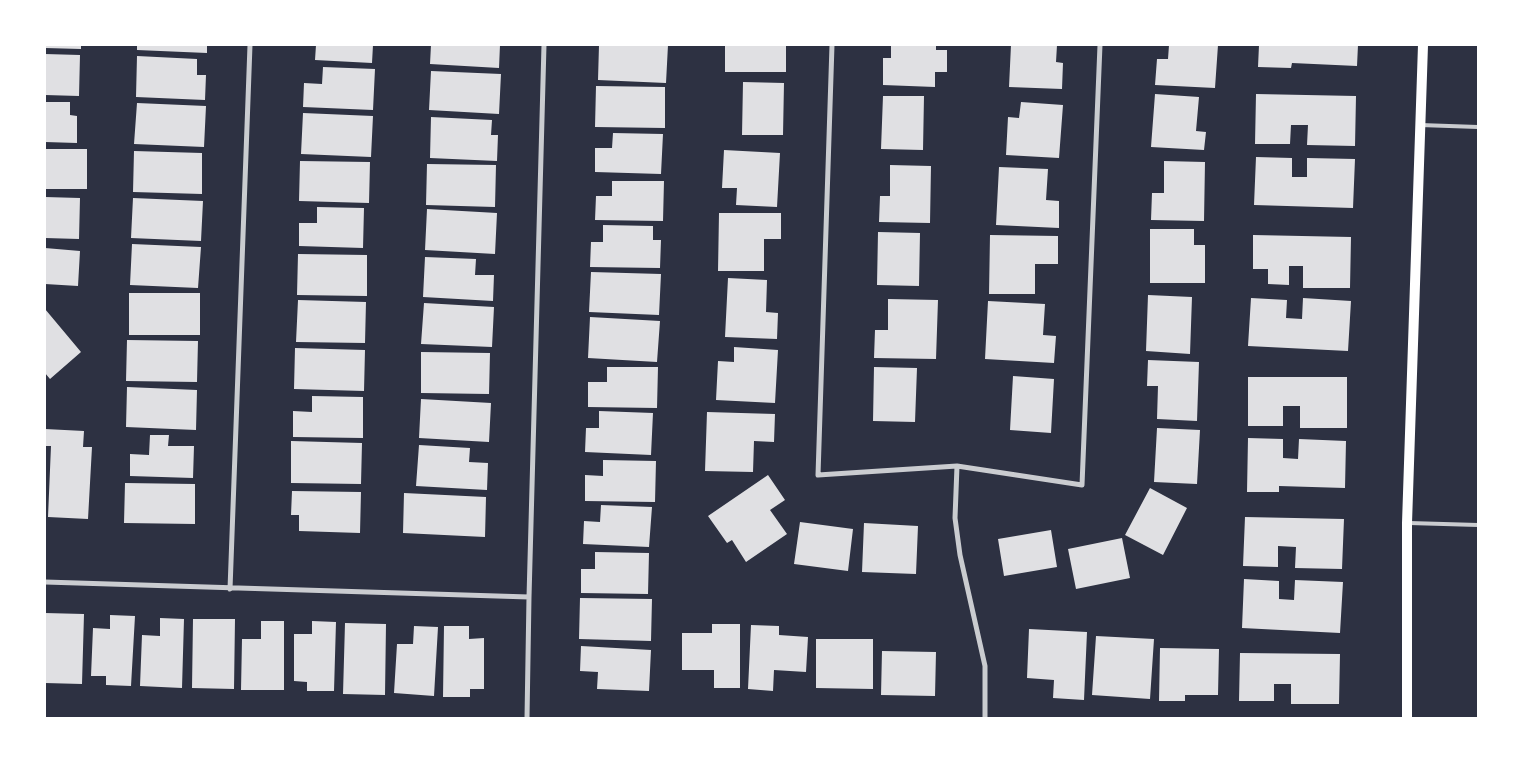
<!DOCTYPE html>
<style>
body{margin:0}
#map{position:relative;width:1523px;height:763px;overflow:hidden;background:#2d3142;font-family:Mulish,sans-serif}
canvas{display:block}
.frame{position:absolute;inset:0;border:46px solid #fff;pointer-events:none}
</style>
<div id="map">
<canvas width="1523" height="763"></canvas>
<div class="frame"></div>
</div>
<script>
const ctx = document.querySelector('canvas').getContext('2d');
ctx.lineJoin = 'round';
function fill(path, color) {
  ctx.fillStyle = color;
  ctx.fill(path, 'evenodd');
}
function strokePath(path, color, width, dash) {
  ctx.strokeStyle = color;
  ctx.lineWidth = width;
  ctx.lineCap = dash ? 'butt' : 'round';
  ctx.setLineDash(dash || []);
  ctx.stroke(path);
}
fill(new Path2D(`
 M45,45H81V49L45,48Z
 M137,45H207V53L137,50Z
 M316,45H373L372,63L315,60Z
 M431,45H500L499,68L430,64Z
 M599,45H668L666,83L598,80Z
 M725,45L786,46V72H725Z
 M891,45H936V50H947V72H935V87L883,85V58H891Z
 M1011,45H1057L1056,62L1063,63L1062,89L1009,87Z
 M1169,45H1218L1215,88L1155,85L1157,59H1168Z
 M1259,45H1358L1357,66L1292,63L1291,68L1258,67Z
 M45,54L80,55L79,96L45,95Z
 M137,56L197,59V75H206L205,100L136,97Z
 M323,67L375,69L373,110L303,107L304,83L322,84Z
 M431,71L501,74L499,114L429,110Z
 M743,82L784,83L783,135H742Z
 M596,86L665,87V128L595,127Z
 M1155,94L1199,97L1196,131L1206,132L1204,150L1151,147Z
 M1256,94L1356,96L1355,146L1307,145L1308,125H1291L1290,144H1255Z
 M883,96H924L923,150L881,149Z
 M45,102H70V115L77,116V143L45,142Z
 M1021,102L1063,105L1059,158L1006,155L1008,117L1019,118Z
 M137,103L206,106L204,147L134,144Z
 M303,113L373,116L371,157L301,154Z
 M431,117L492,120L491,135H498L497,161L430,158Z
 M613,133L663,134L661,174L595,172V148H612Z
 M45,149H87V189H45Z
 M724,150L780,153L777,207L736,205L737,188H722Z
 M134,151L202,153V194L133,192Z
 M1256,157L1292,158V177H1307V158L1355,159L1353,208L1254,205Z
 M300,161L370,162L369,203L299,201Z
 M1164,161L1205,162L1204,221L1151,220L1152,193H1164Z
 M427,164L496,165L495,207L426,205Z
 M890,165L931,166L930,223L879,222L880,196H890Z
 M999,167L1048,169L1046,200L1059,201V228L996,225Z
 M612,181H664L663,221L595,220L596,196H612Z
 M45,197L80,198L79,239L45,238Z
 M133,198L203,201L201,241L131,238Z
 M317,207L364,208L363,248L299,246V223H317Z
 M427,209L497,213L495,254L425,250Z
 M719,213H781V239H764V271H718Z
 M603,225L653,226V240H661L660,268L590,267L591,242H603Z
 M1150,229H1194V245H1205V283H1150Z
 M878,232L920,233L919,286L877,285Z
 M990,235L1058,236V264H1035V294H989Z
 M1253,235L1351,237L1350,288H1303V266H1289V285L1268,284V269H1253Z
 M132,244L201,247L198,288L130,285Z
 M45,248L80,251L78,286L45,284Z
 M298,254L367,255V296L297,295Z
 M425,257L476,259L475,275H494L493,301L423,297Z
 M591,272L661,274L659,315L589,312Z
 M728,278L767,280L766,312L778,313L777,339L725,337Z
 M129,293H200V335H129Z
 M1148,295L1192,297L1190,354L1146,351Z
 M1251,298L1287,300L1286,318L1302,319L1303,298L1351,301L1348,351L1248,346Z
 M888,299L938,300L936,359L874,358L875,330H888Z
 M298,300L366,302L365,343L296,342Z
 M988,301L1045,304L1043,335L1056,336L1054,363L985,359Z
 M424,303L494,307L492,347L421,344Z
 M45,309L81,352L50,379L45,373Z
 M590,317L660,321L657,362L588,358Z
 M127,340L198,341L197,382L126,381Z
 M734,347L778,350L775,403L716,400L718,361L734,362Z
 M295,348L365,350L364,391L294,389Z
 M421,352L490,353L489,394L421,393Z
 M1148,360L1199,362L1197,421L1157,419L1158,386H1147Z
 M607,367H658L657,408L588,407V382H607Z
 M874,367L917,368L915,422L873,421Z
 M1013,376L1054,379L1051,433L1010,430Z
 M1248,377H1347V428H1300V406H1283V426H1248Z
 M127,387L197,390L196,430L126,427Z
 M312,396L363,397V438L293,437V411L312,412Z
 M421,399L491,403L489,442L419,438Z
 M599,411L653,413L651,455L585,452L586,428H599Z
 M707,412L775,414L774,442L754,441L753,472L705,471Z
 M1157,428L1200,430L1197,484L1154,482Z
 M45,429L84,431L83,447H92L88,519L48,517L51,446H45Z
 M150,435H169L168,446H194L193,478L130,476V454L149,455Z
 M1248,438L1283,439V458L1298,459L1299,439L1346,441L1345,488L1279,486V492H1247Z
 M291,441L362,443L361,484L291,483Z
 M419,445L470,448L469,462L488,463L487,490L416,486Z
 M603,460L656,461L655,502L585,501V475L603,476Z
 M768,475L785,500L770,510L787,534L746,562L732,540L727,543L708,516Z
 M125,483L195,484V524L124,523Z
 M1150,488L1187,508L1163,555L1125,535Z
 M292,491L361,492L360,533L299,531V515H291Z
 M404,493L486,497L485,537L403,533Z
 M601,505L652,507L649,547L583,544L584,521L600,522Z
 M1245,517L1344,519L1342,569L1295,568L1296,547L1278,546V567L1243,566Z
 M800,522L853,529L848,571L794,564Z
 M864,523L918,526L916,574L862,572Z
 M1051,530L1057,567L1004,576L998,539Z
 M1122,538L1130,578L1076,589L1068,549Z
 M595,552L649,553L648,594L581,593V569H595Z
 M1244,579L1279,581V599L1294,600L1295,580L1343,582L1340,633L1242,628Z
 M580,598L652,599L651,641L579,639Z
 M45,613L84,614L82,684L45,683Z
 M110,615L135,616L131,686L106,685V676H91L93,628L110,629Z
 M160,618L184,619L182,688L140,686L142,635L160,636Z
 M193,619H235L234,689L192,688Z
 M261,621H284V690H241L242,639H261Z
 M312,621L336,622L334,691H307V682L294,681V634H312Z
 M345,623L386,624L385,695L343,694Z
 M712,624H740V688H714V670H682V633H712Z
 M751,625L779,626V635L808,637L806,672L774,670L773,691L748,689Z
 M414,626L438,627L434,696L394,693L397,644H413Z
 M444,626H469V639L484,638V689H470V697H443Z
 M1029,629L1087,632L1084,700L1053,698L1054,680L1027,678Z
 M1096,636L1154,639L1150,699L1092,695Z
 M816,639H873V689L816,688Z
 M581,646L651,650L649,691L597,689L598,672L580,671Z
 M1160,648L1219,649L1218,695H1185V701H1159Z
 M882,651L936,652L935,696L881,695Z
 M1240,653L1340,654L1339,704H1291V684H1274V701H1239Z`), '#e0e0e3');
strokePath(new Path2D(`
 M1420,125L1478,127
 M1409,523L1478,525`), '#caccd0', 4);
strokePath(new Path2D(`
 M832,45L818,475L957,466L1082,485L1100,45
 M957,466L955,518L960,555L985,666V718
 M45,582L529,597
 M230,589L250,45
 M527,718L529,597L544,45`), '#caccd0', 5);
strokePath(new Path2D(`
 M1407,718V523L1423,45`), '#fff', 10);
</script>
